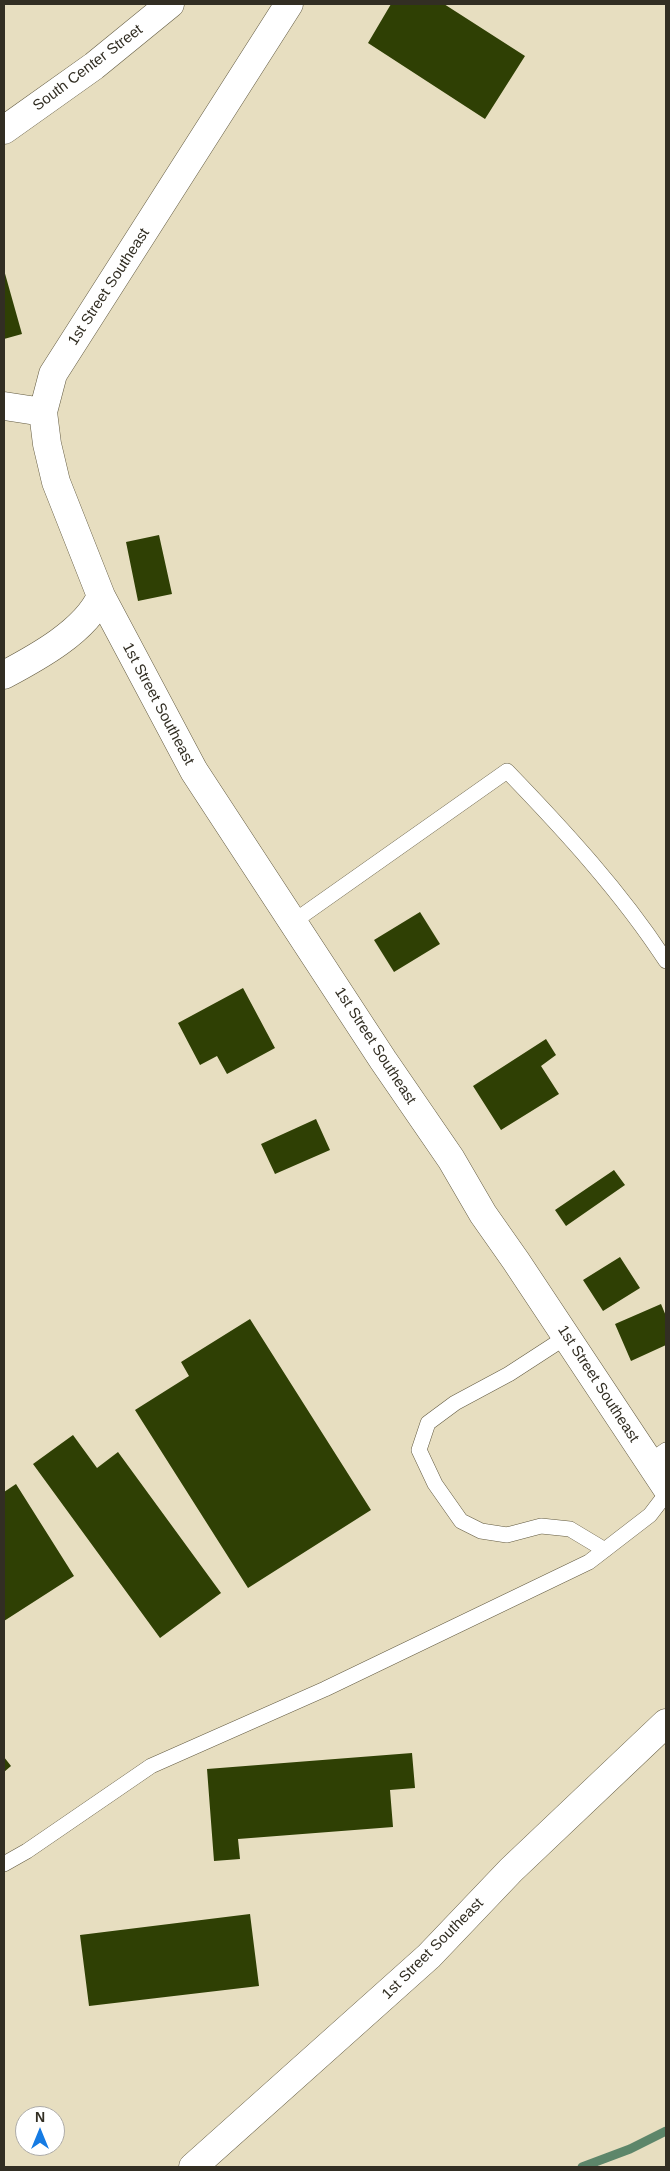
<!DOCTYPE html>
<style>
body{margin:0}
#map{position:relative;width:670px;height:2171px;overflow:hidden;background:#e7dec0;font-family:Arial,sans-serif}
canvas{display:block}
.frame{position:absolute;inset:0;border:5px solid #322e23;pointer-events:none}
.north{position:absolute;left:15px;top:2106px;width:50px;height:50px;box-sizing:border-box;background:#fff;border:1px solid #adaba7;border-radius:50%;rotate:0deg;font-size:14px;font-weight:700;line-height:20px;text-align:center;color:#322e23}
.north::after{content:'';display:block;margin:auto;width:18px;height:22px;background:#167be3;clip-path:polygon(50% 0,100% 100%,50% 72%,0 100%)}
</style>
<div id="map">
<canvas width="670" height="2171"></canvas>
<div class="frame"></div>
<div class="north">N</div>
</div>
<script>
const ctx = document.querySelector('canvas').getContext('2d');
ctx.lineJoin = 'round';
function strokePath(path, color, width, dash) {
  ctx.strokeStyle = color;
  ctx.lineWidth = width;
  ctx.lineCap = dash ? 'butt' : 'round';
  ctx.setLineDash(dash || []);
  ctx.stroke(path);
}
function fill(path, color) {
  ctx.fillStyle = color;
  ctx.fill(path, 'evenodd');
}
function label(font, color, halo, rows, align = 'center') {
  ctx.font = font + ' Arial,sans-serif';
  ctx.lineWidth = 5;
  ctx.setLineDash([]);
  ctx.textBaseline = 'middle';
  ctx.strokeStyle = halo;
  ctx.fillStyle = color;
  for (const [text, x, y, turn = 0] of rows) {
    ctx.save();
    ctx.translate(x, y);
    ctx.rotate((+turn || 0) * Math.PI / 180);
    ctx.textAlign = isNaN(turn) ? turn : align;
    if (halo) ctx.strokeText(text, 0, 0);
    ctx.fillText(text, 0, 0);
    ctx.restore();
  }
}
strokePath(new Path2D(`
 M582,2167L630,2149L666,2131`), '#5d866a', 9);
fill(new Path2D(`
 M391,4H444L525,56L485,119L368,43Z
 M4,270L22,334L4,339Z
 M159,535L172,594L138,601L126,542Z
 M420,912L440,944L394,972L374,940Z
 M243,988L275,1048L227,1074L217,1056L200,1065L178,1023Z
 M546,1039L556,1055L541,1066L559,1094L501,1130L473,1086Z
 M316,1119L330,1150L275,1174L261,1144Z
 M614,1170L625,1185L566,1226L555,1210Z
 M620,1257L640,1288L603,1311L583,1280Z
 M661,1304L666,1316V1345L631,1361L615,1324Z
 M250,1319L371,1510L248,1588L135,1410L189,1376L181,1362Z
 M73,1435L97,1468L118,1452L221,1593L160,1638L33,1464Z
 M16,1484L74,1576L4,1621V1492Z
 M412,1753L415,1788L390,1790L393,1827L238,1839L240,1859L214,1861L207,1769Z
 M4,1757L11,1766L4,1772Z
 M250,1914L259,1986L89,2006L80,1935Z`), '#2f4004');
const service = new Path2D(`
 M293,922L507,771C564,830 621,892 666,961
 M566,1337L509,1374L455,1403L428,1423L419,1450L435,1484L461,1521L481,1531L507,1535L541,1526L570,1529L605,1550
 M649,1462L666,1450
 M4,1864L27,1851L151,1766L325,1689L589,1562L650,1515L666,1494`);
const minor = new Path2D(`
 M289,4L53,374L43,412L47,444L56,482L101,596L194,771L383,1060L451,1159L483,1214L516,1261L666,1487
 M4,406L43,412
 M4,675C36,658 86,631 101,596
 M193,2167L429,1956L511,1870L666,1723`);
const tertiary = new Path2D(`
 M4,130L94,66L170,4`);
strokePath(service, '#625a40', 16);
strokePath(minor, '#625a40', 29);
strokePath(tertiary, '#625a40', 29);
strokePath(service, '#fff', 15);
strokePath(minor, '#fff', 28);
strokePath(tertiary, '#fff', 28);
label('15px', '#322e23', '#fff', [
 ["South Center Street",88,68,-37],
 ["1st Street Southeast",109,287,-57],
 ["1st Street Southeast",158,704,62],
 ["1st Street Southeast",375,1046,57],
 ["1st Street Southeast",598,1384,57],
 ["1st Street Southeast",433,1949,-45]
]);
</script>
